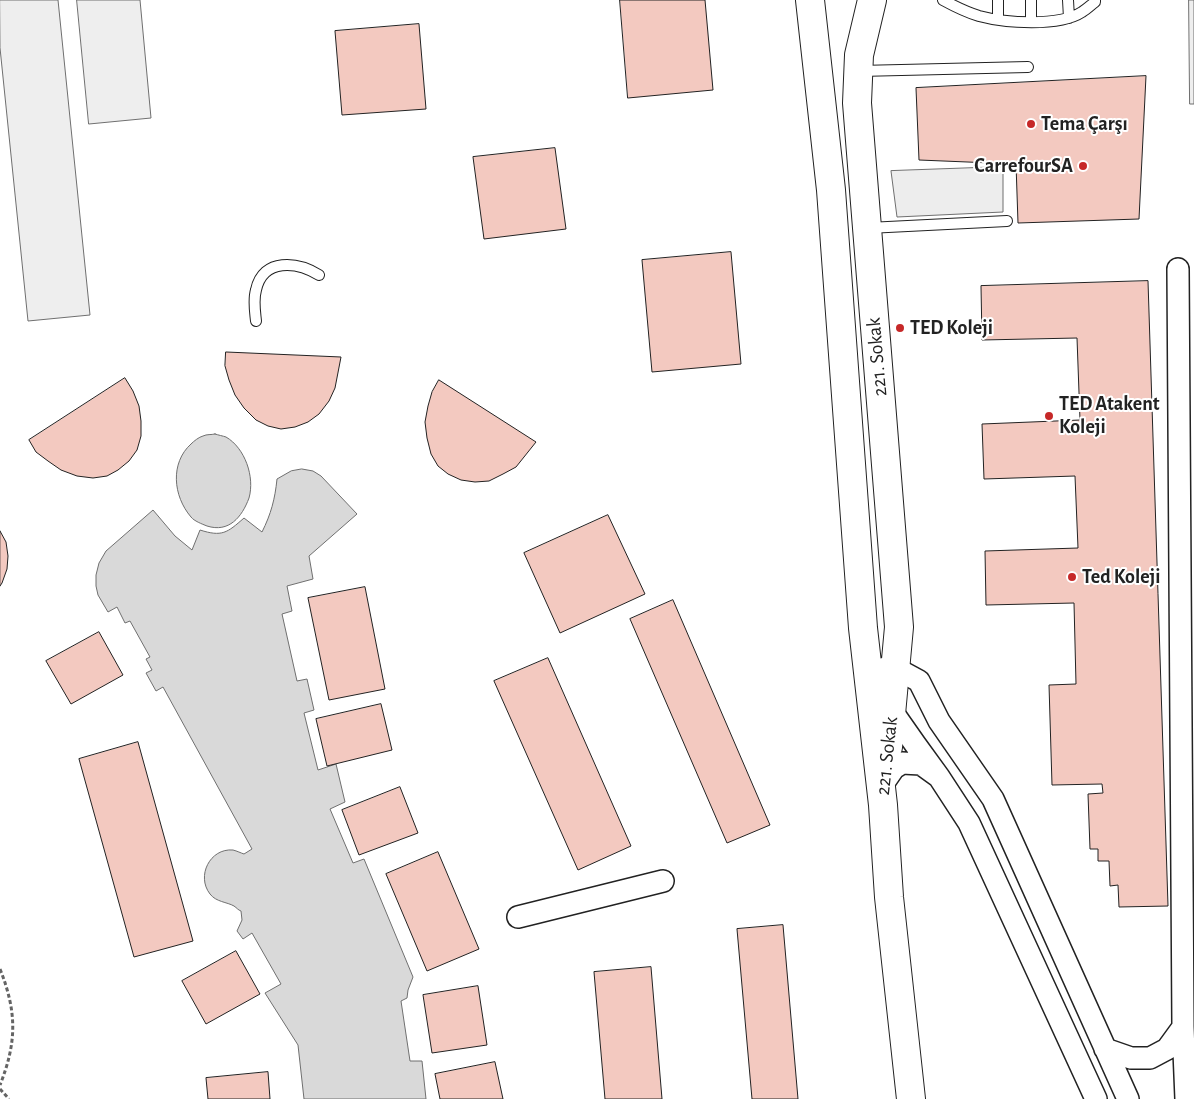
<!DOCTYPE html>
<meta charset="utf-8">
<style>
body{margin:0}
canvas{display:block;background:#fff}
</style>
<canvas width="1194" height="1099"></canvas>
<script>
const ctx = document.querySelector('canvas').getContext('2d');
ctx.lineJoin = 'round';
function fill(path, color) {
  ctx.fillStyle = color;
  ctx.fill(path, 'evenodd');
}
function strokePath(path, color, width, dash) {
  ctx.strokeStyle = color;
  ctx.lineWidth = width;
  ctx.lineCap = dash ? 'butt' : 'round';
  ctx.setLineDash(dash || []);
  ctx.stroke(path);
}
function label(font, color, halo, rows, align = 'center') {
  ctx.font = font + ' "Alegreya Sans",sans-serif';
  ctx.lineWidth = 4;
  ctx.setLineDash([]);
  ctx.textBaseline = 'middle';
  ctx.strokeStyle = halo;
  ctx.fillStyle = color;
  for (const [text, x, y, turn = 0] of rows) {
    ctx.save();
    ctx.translate(x, y);
    ctx.rotate((+turn || 0) * Math.PI / 180);
    ctx.textAlign = isNaN(turn) ? turn : align;
    if (halo) ctx.strokeText(text, 0, 0);
    ctx.fillText(text, 0, 0);
    ctx.restore();
  }
}
const green = new Path2D(`
 M0,0H58L90,315L28,321L0,48Z
 M77,0H140L151,118L89,124Z
 M1189,0H1194V104H1190Z`);
fill(green, '#eee');
strokePath(green, '#6f6f6f', 1);
const parking = new Path2D(`
 M1003,167V212L897,217L891,171Z`);
fill(parking, '#ededed');
strokePath(parking, '#6f6f6f', 1);
const water = new Path2D(`
 M215,434C218,435 223,436 226,437C245,448 255,477 249,498C242,517 229,533 207,526C202,524 194,521 191,517C173,496 170,463 191,444C194,441 199,437 203,436C207,434 211,435 215,434Z
 M302,469L313,471L321,476L357,514L309,556L313,579L287,586L292,611L282,614L297,681L307,679L314,710L304,713L318,770L336,764L345,802L330,809L353,863L364,859L413,977L408,990L407,998L401,1001L410,1061H422L426,1099H304L298,1045L265,993L281,984L252,933L243,939L237,931L242,920L241,911C238,910 237,908 234,906C227,902 216,902 210,894C196,876 210,848 233,850C237,851 241,853 244,854L252,849L163,687L156,691L146,673L152,670L146,659L150,657L130,621L125,623L117,607L108,612L98,595L96,586V575L99,563L106,551L153,510L175,536L192,550L200,530C222,537 227,533 244,518L262,532C271,514 275,499 277,479L291,471Z`);
fill(water, '#d9d9d9');
strokePath(water, '#6f6f6f', 1);
const building = new Path2D(`
 M620,0H705L713,90L628,98Z
 M419,24L426,109L342,115L335,31Z
 M1146,76L1139,219L1018,223L1016,164L919,160L916,88Z
 M555,148L566,229L484,239L473,157Z
 M731,252L741,364L652,372L642,260Z
 M1148,281L1168,906L1119,907L1118,885L1110,886L1109,861H1098V849H1090L1088,794L1103,793L1102,784L1052,785L1049,685L1076,684L1074,603L986,605L985,551L1078,548L1075,476L984,479L982,424L1080,420L1077,338L982,340L981,286Z
 M226,352L341,357L335,388L329,401L319,414L308,422L295,427L281,429L268,426L256,420L244,408L235,395L229,380L225,366Z
 M125,378L133,391L139,406L141,421V436L137,450L129,461L118,470L107,476L93,478L77,476L61,470L48,461L36,452L29,440Z
 M439,380L536,442L516,467L503,474L489,481L475,482L461,480L448,474L438,466L431,454L427,438L425,422L428,406L432,392Z
 M608,515L645,594L560,633L524,553Z
 M0,531L6,542L8,556L7,569L2,583L0,586Z
 M365,587L385,689L329,700L308,598Z
 M673,600L770,825L727,843L630,619Z
 M99,632L123,675L71,704L46,661Z
 M548,658L631,846L578,870L494,681Z
 M381,704L392,750L327,766L316,719Z
 M138,742L193,941L134,957L79,759Z
 M400,787L418,833L359,855L342,810Z
 M438,852L479,949L427,971L386,874Z
 M783,925L798,1099H752L737,929Z
 M236,951L260,994L206,1024L182,981Z
 M651,967L662,1099H605L594,972Z
 M478,986L487,1045L432,1053L423,995Z
 M495,1062L503,1099H440L435,1074Z
 M268,1072L270,1099H208L206,1078Z`);
fill(building, '#f3c9c0');
strokePath(building, '#222', 1);
const lane = new Path2D(`
 M943,0C954,6 966,12 979,16C1005,23 1059,27 1082,12C1087,9 1091,5 1095,2V0
 M998,0V19
 M1068,0L1069,18
 M1031,22V0
 M859,71L1028,67
 M868,228L1007,221
 M256,321C255,311 253,300 256,290C263,257 298,262 319,275`);
const street = new Path2D(`
 M1178,269L1183,1027L1186,1099
 M881,669L886,668H895L919,681L939,721L993,799L1128,1099
 M887,704L915,744L939,777
 M885,781L894,768L902,763L921,764L939,777L969,823L1096,1099
 M518,917L663,881
 M1105,1049L1131,1058H1150L1167,1049L1183,1027`);
const secondary = new Path2D(`
 M810,0L831,190L863,628L883,805L889,897L911,1099
 M872,0L859,55L857,103L899,627L888,747`);
strokePath(lane, '#222', 12);
strokePath(street, '#222', 24);
strokePath(secondary, '#222', 30);
strokePath(new Path2D(`
 M0,969C17,1012 17,1042 0,1085
 M0,1089L9,1099`), '#646464', 3, [4, 2.5]);
strokePath(lane, '#fff', 10);
strokePath(street, '#fff', 21);
strokePath(secondary, '#fff', 28);
for (const [x, y, r, color] of [
 [1031,124,5,"#c62828"],
 [1083,166,5,"#c62828"],
 [900,328,5,"#c62828"],
 [1049,416,5,"#c62828"],
 [1072,577,5,"#c62828"]
]) {
  const dot = new Path2D();
  dot.arc(x, y, r, 0, 2 * Math.PI);
  ctx.fillStyle = color;
  ctx.fill(dot);
  strokePath(dot, '#fff', 2);
}
label('bold 20px', '#222', '#fff', [
 ["Tema Çarşı",1041,124],
 ["CarrefourSA",1073,166,"right"],
 ["TED Koleji",910,328],
 ["TED Atakent",1059,404],
 ["Koleji",1059,427],
 ["Ted Koleji",1082,577]
], 'left');
label('20px', '#222', '#fff', [
 ["221. Sokak",877,357,-95],
 ["221. Sokak",887,756,-84]
]);
</script>
